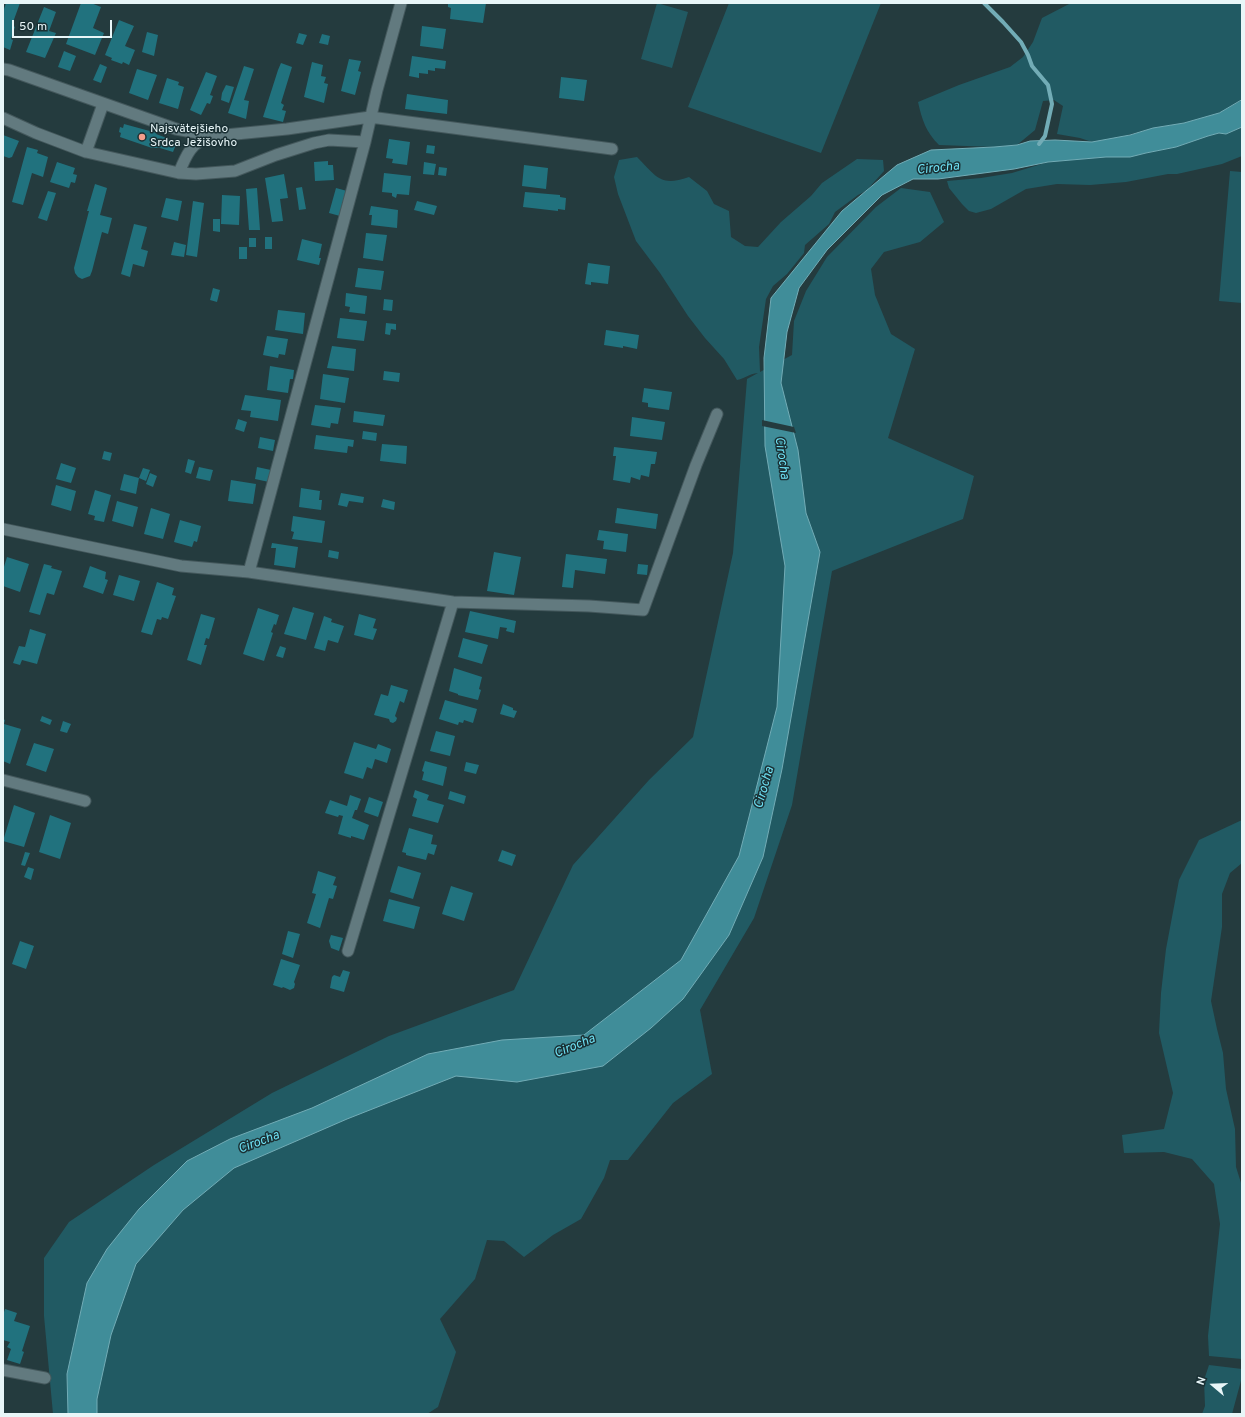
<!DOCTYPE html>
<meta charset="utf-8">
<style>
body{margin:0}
#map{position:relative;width:1245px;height:1417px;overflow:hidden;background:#243b3e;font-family:Overpass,sans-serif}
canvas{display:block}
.frame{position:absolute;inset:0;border:4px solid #e8f6f8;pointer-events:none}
.north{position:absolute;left:1193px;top:1365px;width:40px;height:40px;-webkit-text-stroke:3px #1a3034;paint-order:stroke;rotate:289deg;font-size:11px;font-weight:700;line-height:16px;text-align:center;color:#e8f6f8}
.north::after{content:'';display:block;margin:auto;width:14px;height:18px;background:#e8f6f8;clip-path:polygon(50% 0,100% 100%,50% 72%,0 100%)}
.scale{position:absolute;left:12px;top:20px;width:100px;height:18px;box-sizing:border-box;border:2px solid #e8f6f8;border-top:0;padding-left:5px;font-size:12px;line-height:14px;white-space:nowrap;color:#e8f6f8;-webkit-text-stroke:3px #1a3034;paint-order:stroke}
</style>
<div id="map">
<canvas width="1245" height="1417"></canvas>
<div class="frame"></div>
<div class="north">N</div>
<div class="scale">50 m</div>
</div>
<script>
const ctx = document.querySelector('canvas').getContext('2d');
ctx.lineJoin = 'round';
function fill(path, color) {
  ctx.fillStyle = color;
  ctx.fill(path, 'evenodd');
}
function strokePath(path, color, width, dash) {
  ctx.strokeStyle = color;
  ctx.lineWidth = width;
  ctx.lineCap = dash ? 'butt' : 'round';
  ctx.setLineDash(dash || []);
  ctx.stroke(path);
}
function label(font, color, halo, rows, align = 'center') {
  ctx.font = font + ' Overpass,sans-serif';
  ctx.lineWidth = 3;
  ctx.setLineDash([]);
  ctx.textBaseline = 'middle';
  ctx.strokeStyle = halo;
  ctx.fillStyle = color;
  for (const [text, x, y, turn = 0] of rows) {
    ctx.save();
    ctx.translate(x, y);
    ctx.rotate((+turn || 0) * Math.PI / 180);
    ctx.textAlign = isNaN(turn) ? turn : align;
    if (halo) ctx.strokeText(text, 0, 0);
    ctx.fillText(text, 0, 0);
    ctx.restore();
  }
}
fill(new Path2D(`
 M657,3L688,12L672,68L641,59Z
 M729,3H881L821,153L688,107Z
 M1071,3H1242V100L1219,113L1184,123L1153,128L1102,142H1092L1080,138L1057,134L1063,106L1054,100L1043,101L1035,130L1017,145L994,147L939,145C926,132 922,120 918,102L959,85L1010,67L1023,57L1033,42L1042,18Z
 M1242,127V156L1222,164L1177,174H1168L1126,182L1090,185L1057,184L1026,189L991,209L976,213L969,211L962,204L949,188L947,181L981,178L1012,173L1048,162L1106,157H1130L1146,153L1176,147L1208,136L1219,133L1226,134Z
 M637,157C657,177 660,187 689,177L707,191L714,204L729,211L731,237L745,246L758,247L781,222L811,196L822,183L857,159L883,160L884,171L866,191L858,195L835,212L829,224L805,245L804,253L787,274L773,286L766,299L759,347L760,372L792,355L794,321L806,291L827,257L876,207L901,188L930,192L944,222L920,242L884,252L871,269L875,295L891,334L915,349L888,438L974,476L963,519L832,571L792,805L754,918L700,1010L712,1074L673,1103L628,1160H610L604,1178L581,1219L553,1235L524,1257L504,1241L487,1240L475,1279L440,1319L456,1352L438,1407L427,1414H53L44,1316V1258L69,1222L154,1165L272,1093L389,1036L514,990L573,865L649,780L693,737L733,553L747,379L758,373C748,374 746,378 737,380L724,359L705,338L688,316L660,273L636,241L618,194L614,177L619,160Z
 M1230,171L1242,172V303L1219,301Z
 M1242,820V863L1230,873L1222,894V927L1211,1001L1217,1029L1223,1053L1226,1089L1235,1129L1236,1167L1242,1186V1359L1209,1356L1208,1336L1220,1224L1214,1184L1192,1159L1164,1152L1124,1153L1122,1135L1164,1129L1173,1093L1159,1033L1161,993L1166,949L1179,880L1199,840Z
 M1209,1365L1242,1369V1377L1232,1414H1202L1205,1406L1204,1380Z`), '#215a63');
const water = new Path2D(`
 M1242,100V127L1226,134L1219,133L1208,136L1176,147L1146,153L1130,157H1106L1048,162L1014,169L938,179H913L882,195L827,250L799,288L787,332L781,383L798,450L806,513L820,552L782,769L763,857L729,935L683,999L651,1028L603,1066L517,1082L456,1076L347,1119L234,1168L183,1210L136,1264L111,1335L97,1399V1414H68L67,1374L87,1283L107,1249L139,1209L187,1161L230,1139L312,1108L428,1054L502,1040L584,1035L681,960L739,856L777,707L785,566L765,446L764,358L771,298L842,211L897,165L931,150L994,147L1017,145L1030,141L1055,140L1092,142L1130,135L1153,128L1184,123L1219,113Z`);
fill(water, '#408d99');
strokePath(water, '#72acb6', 1);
fill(new Path2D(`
 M762,420L794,427L796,433L762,426Z`), '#243b3e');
strokePath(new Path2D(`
 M984,3L1003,22L1021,42L1028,55L1032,66L1048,85L1052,104L1045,136L1039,144`), '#72acb6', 4);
fill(new Path2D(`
 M6,3H20L12,25L15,27L11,39L13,40L10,50L3,47V12Z
 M81,3H91L101,7L93,28L104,33L95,55L66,44Z
 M448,3H486L483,23L450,19L451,8L448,7Z
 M44,7L56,12L49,31L56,33L45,58L26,52Z
 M119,20L134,26L125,46L135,50L129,65L123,62L122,64L111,60L112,58L105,55Z
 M422,26L446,29L443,49L420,46Z
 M147,32L158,35L154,56L142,52Z
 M299,33L307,35L303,45L296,43Z
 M322,34L330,36L328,45L319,43Z
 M64,51L76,56L70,71L58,67Z
 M412,56L446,61L445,69L435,68V71L428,70V74L419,73V78L409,76Z
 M349,59L361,61L358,71L361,72L355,95L341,91Z
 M312,62L323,65L321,76L326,77L324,83L328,84L324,103L304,97Z
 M281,63L292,67L281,103L284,105L282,110L286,111L283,122L263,117L278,70Z
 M100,64L107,67L101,83L93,80Z
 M244,66L254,69L244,100L249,101L246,119L228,113Z
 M137,69L157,75L148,100L129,93Z
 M206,72L217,76L210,95L213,96L210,104L207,103L201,115L190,110Z
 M561,77L587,80L584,101L559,98Z
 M167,78L179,82L178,85L184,87L178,109L159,103Z
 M226,85L234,87L229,103L221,100L222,93Z
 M407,94L448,100L447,114L405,109Z
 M124,124L157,133L156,134L177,142L173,152L160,148H152L120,137L121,133L119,132L120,127L123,128Z
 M3,135L19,141L12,157L9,158L3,156Z
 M389,139L410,142L407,165L392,163L393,159L386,158Z
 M427,145L435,146L434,154L426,153Z
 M27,147L38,150L37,153L48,157L43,177L32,173L23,205L12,202Z
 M328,161V165H333L334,180L315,181L314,162Z
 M57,162L75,168L73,174L77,175L75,183L71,182L69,188L50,182Z
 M424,162L436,164L434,175L423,174Z
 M524,165L548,168L546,189L522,186Z
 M439,167L447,168L446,176L438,175Z
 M384,173L411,176L409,195L397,194L396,198L392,196V193L382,192Z
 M284,174L288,198L280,199L283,221L272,222L265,178Z
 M95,184L107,188L100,215L112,218L108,234L102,232L92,271L90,276L82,279L78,277L75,273L74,268L89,211H87Z
 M302,187L306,209L299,210L296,188Z
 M257,188L260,230H249L246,189Z
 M336,188L347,191L340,216L329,213Z
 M48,191L56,193L47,221L38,218Z
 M525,192L560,195V197L566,198L565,210L558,209V211L523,207Z
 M222,195L240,196L239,225L221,224Z
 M166,198L182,201L178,221L161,217Z
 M193,201L204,203L197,257L186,255Z
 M417,201L437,206L434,215L414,210Z
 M371,206L398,210L397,228L371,225L372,215H369Z
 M213,219H220V232L213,231Z
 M134,224L147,227L141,249L148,251L144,267L133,264L130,277L121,274Z
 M366,233L387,235L383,261L363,258Z
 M265,237H272V249H265Z
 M249,238H256V247H249Z
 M302,239L322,244L319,258H321L319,265L297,260Z
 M174,242L186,245L184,257L171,255Z
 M239,247H247V259H239Z
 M588,263L610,266L608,284L591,282V285L585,284Z
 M358,268L384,271L381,290L355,287Z
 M213,288L220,290L217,302L210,300Z
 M346,293L367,296L365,314L349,312L350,307L345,306Z
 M384,299L393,300L392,311L383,310Z
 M278,310L305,313L303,334L275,330Z
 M340,318L367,321L364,341L337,338Z
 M386,323L396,324V330L391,329L390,335L385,334Z
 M606,330L639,335L637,349L623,346V348L604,345Z
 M267,336L288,339L285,355L279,354L278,358L263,355Z
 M332,346L356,349L354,371L327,368Z
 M270,366L294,370L293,379H290L288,393L267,390Z
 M384,371L400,373L399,382L383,380Z
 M323,374L349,378L345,403L320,399Z
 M644,388L672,392L669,410L648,407V403L642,402Z
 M245,395L281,400L278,421L250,417L251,411L241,410Z
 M315,405L341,408L338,424L331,423L330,428L311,425Z
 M354,411L385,415L383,426L353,422Z
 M632,417L665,422L662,440L630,436Z
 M238,419L247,422L244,432L235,429Z
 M363,431L377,433L376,441L362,439Z
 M316,435L354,440L353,447L348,446L347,453L314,449Z
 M260,437L275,440L273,451L258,448Z
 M382,444L407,446L406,464L380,461Z
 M614,447L657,452L655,464H651L649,477L641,475L640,480L631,477L630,483L613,480L616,456H613Z
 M104,451L112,453L110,461L102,459Z
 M188,459L195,461L191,474L185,472Z
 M61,463L76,468L71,483L56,479Z
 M199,467L213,470L210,481L196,478Z
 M257,467L271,470L269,482L255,479Z
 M143,468L150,470L146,481L139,478L136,494L120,490L124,474L139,478Z
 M150,473L157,476L153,487L146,484Z
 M231,480L256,484L253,504L228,501Z
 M56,485L76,491L71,511L51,505Z
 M301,488L320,491L319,500H322L321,510L299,507Z
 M95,490L111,495L104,522L94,520L95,516L88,514Z
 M341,493L364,497L363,503L349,501L347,507L338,505Z
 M383,499L395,502L394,510L381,507Z
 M117,501L138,507L133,527L112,521Z
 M151,508L170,514L163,539L144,534Z
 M617,508L658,514L656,529L615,523Z
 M293,516L325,521L322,543L292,539L294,532L291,531Z
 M180,520L201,526L197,542L194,541L192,547L174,542Z
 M599,530L628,534L626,552L603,549L604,541L597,540Z
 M272,543L298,547L295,568L274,565L276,548H271Z
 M329,550L339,552L338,559L328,557Z
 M494,552L521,557L514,595L487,591Z
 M566,554L607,559L605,574L575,570L573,588L562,587Z
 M7,557L29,564L20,592L3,586V570Z
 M44,564L52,566L51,568L62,571L54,595L47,593L40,615L29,612Z
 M638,564L648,565L647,575L637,574Z
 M90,566L106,572L105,579L108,580L103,594L83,587Z
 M119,575L140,581L134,601L113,595Z
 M157,582L174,588L172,595L176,596L168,619L162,617L161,620L157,619L152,635L141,632Z
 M293,607L314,613L306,640L284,634Z
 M258,608L279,615L276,625L274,624L271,632L273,633L264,661L243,654Z
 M470,611L516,621L514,633L506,631L507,628L500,627L498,639L465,632Z
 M201,614L215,618L209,639L206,638L204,645H207L201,665L187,660Z
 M359,614L376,619L373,628L377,629L373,640L354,635Z
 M324,616L332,619L331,622L344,626L338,643L328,640L325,651L314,648Z
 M30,629L46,634L37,664L22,660L20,665L13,663L19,646L25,647Z
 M463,638L488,645L482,664L458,657Z
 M280,646L286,648L283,658L276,656Z
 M454,668L482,677L479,689L481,690L478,700L458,695V694L449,691Z
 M391,685L408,690L404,703L400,701L395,716L397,718L396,721L393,723L390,722L389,719L374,715L381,694L388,696Z
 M445,700L477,709L473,723L464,720L463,723L459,722L458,725L439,719Z
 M503,704L513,708V710L517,711L514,718L500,714Z
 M42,716L52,720L50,725L40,721Z
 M3,719L5,720L4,724L21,729L10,764L3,761Z
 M63,721L71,724L67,733L60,731Z
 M436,731L455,736L450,756L430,751Z
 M354,742L376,749L378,744L391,749L387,763L375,759L372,769L367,767L363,779L344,773Z
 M34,743L54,749L46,772L26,765Z
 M425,761L447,767L443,786L422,780L424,772L422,771Z
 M466,762L479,765L476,774L464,771Z
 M415,790L429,795L427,800L444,805L438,823L412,816L417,799L413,797Z
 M450,791L466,796L464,804L448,799Z
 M350,795L361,799L357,810H355L352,818L369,825L364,840L351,836V838L338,834L343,816L339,815L338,817L325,813L330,800L347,806Z
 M369,797L383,802L378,817L364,812Z
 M14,805L35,813L24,847L3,841Z
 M50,815L71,823L60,859L39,852Z
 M409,828L433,835L431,844L437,845L434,855L428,853L426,860L406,855V853L402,852Z
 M502,850L516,855L512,866L498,861Z
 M25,852L30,853L25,866L21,865Z
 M398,866L421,873L413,899L390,892Z
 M28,867L34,869L31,880L24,877Z
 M318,871L336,877L333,885L337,886L333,899L329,898L320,928L307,923L316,894L312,893Z
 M451,886L473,893L464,921L442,914Z
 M389,899L420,907L414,929L383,921Z
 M288,931L300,934L293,958L282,954Z
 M331,935L343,938L339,951L331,948L329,941Z
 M20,941L34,946L26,969L12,964Z
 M281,959L300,965L294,982L295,984L294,988L290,990L283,987L282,988L273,985Z
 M343,970L350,972L344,992L330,988L332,977L334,975L340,977Z
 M5,1309L17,1313L14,1321L30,1326L22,1351L24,1352L20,1364L7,1360L11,1349L7,1347L10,1342L3,1340V1315Z`), '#21727e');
const minor = new Path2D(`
 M3,69L9,70L176,129L215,136L287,129L370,117L612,149
 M3,118L36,133L86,152L179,173L196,174L235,171L276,155L314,143L329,140L365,142
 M86,152L103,104
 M179,173C186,155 192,141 212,136
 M3,529L181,566L249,572L453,602L589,606L643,610L696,465L717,414
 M249,572L365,142L377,90L401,3
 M3,780L85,801
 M348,951L453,602
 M3,1370L45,1378`);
strokePath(minor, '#44585c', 13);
strokePath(minor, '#627a7f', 11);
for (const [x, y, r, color] of [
 [142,137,4,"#f49d8b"]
]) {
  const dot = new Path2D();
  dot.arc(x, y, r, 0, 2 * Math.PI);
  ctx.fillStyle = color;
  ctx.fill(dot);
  strokePath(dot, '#1a3034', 1.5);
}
label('12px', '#e8f6f8', '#1a3034', [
 ["Najsvätejšieho",150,130],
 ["Srdca Ježišovho",150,144]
], 'left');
label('italic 13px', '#6ee1f4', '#1a3034', [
 ["Cirocha",938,169,-6],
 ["Cirocha",781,458,82],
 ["Cirocha",765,788,-74],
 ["Cirocha",575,1047,-22],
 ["Cirocha",259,1143,-21]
]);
</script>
